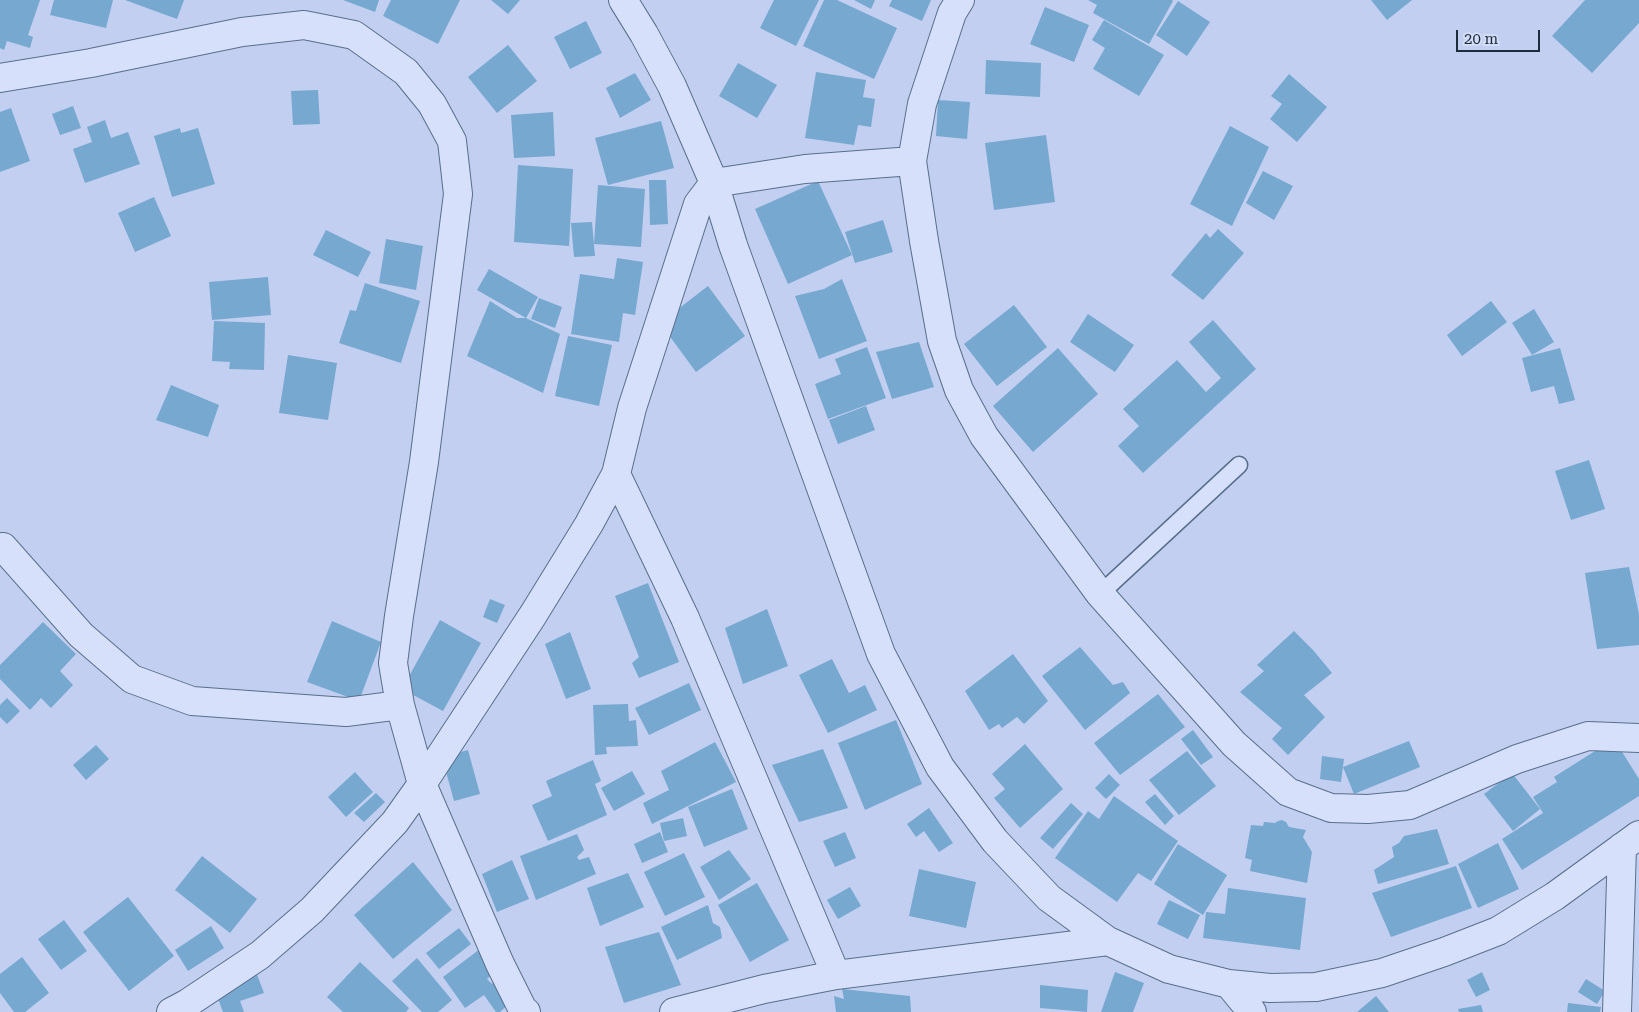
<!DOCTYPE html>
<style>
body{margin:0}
#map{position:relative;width:1639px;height:1012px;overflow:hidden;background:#c2cff0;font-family:"Roboto Serif",serif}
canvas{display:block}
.scale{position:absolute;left:1456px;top:30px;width:84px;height:22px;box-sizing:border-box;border:2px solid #1d2b3a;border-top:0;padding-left:6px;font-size:15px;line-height:18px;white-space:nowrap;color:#1d2b3a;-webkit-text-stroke:4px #d2dcf7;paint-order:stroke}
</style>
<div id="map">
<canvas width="1639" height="1012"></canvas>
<div class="scale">20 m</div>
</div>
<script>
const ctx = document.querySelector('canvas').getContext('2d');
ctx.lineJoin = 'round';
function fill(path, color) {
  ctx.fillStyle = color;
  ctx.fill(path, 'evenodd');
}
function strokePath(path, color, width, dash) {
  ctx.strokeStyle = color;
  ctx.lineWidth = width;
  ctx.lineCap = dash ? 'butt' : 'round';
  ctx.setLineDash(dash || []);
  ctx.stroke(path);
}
fill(new Path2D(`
 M0,0H40L28,35L33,37L30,48L7,41L4,50L0,48Z
 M54,0H113L106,28L50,15Z
 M125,0H184L177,19Z
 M343,0H379L375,12Z
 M391,0H460L438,44L383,16Z
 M491,0H520L508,14Z
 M774,0H819L796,46L760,28Z
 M824,0H837L897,28L874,79L803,46Z
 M854,0H875L871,9Z
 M892,0H931L922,21L889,6Z
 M1088,0H1172L1173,1L1149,44L1093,13L1097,5Z
 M1371,0H1412L1387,20Z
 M1585,0H1639V23L1592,73L1552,36Z
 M1178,1L1210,22L1187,56L1156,35Z
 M1045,7L1089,25L1074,62L1030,44Z
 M1104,20L1164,55L1139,96L1093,69L1105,48L1092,40Z
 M586,21L602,53L570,69L554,37Z
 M508,45L537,81L497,113L468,77Z
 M986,60L1041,63L1040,97L985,94Z
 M738,63L777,85L757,118L719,96Z
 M816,72L866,80L863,97L875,99L871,127L858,125L854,145L805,138Z
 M635,73L651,100L620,118L606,88Z
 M1289,74L1327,107L1297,142L1270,119L1282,104L1271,96Z
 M318,90L320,124L293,125L291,91Z
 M938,100L970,102L967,139L936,136Z
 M73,106L81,128L60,135L52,114Z
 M11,108L30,161L0,172V112Z
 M553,112L555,156L514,158L511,115Z
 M105,120L111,138L128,132L140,164L85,183L73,149L92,142L87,127Z
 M661,121L674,168L608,185L595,138Z
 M1230,126L1269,147L1232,226L1190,204Z
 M180,128L181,133L198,128L215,184L172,197L154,136Z
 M1046,135L1055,202L994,210L985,143Z
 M518,165L573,169L569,246L514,242Z
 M1263,171L1293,186L1274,220L1246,203Z
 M649,180H666L668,224L650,225Z
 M818,181L852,255L788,284L755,209Z
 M598,185L645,189L641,247L594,244Z
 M154,197L171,236L135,252L118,213Z
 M883,220L893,252L855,263L845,232Z
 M592,222L595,256L574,257L571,223Z
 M1218,229L1244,253L1203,300L1171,275L1206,233L1210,238Z
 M326,230L371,252L358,277L313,255Z
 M386,239L423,246L416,290L379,283Z
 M617,258L643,262L635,315L623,313L619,342L571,334L580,274L614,279Z
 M489,269L538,297L526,318L477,290Z
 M268,277L271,315L212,320L209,282Z
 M842,279L867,341L819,359L795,296L824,289Z
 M365,283L420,301L401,363L339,343L350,310L356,311Z
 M708,286L745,336L696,372L660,323Z
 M539,298L562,307L555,328L531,319Z
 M490,301L517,318H526L560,334L543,393L467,356Z
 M1491,301L1507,322L1462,356L1447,335Z
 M1014,305L1047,347L997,386L964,344Z
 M1534,309L1554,342L1532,355L1512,323Z
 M1088,314L1134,345L1115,372L1070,342Z
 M1213,320L1256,369L1143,473L1118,446L1139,426L1123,409L1177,360L1206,392L1221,378L1189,342Z
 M214,321L265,323L264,370L229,369L230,362L212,361Z
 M568,336L612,345L599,406L555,396Z
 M919,342L934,387L892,399L876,352Z
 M867,347L886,398L828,419L815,384L841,374L835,359Z
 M1058,348L1098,394L1033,452L993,406Z
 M1560,348L1575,400L1559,404L1554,386L1531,392L1522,358Z
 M288,355L337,363L328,420L279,413Z
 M171,385L219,405L208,437L156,420Z
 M866,406L875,430L838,444L829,420Z
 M1589,460L1605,509L1571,520L1555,471Z
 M1629,567L1639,614V645L1597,649L1585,573Z
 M648,583L679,662L639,678L632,663L639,657L615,596Z
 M490,599L505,605L497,623L483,617Z
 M767,609L788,666L743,684L725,628Z
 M440,620L481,643L443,711L402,689Z
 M332,621L381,642L359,701L307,682Z
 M43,622L76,654L60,671L73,685L51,708L41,698L30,710L0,679V665Z
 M1294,631L1313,650L1332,673L1304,695L1325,717L1288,755L1272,739L1282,728L1240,692L1264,671L1257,665Z
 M570,632L591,689L566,699L545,644Z
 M1080,647L1113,685L1123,682L1130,693L1085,730L1042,676Z
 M1013,654L1048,701L1024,724L1017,717L1002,728L999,724L989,730L965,691Z
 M832,659L849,693L865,685L877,710L828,733L799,675Z
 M689,683L701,710L649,735L635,708Z
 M1158,694L1185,727L1120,775L1094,743Z
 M7,698L20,711L7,724L0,717V705Z
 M628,704L629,721L636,720L638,746L606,747L607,754L595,755L593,705Z
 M896,720L922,784L865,810L838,743Z
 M1193,730L1213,757L1201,765L1181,739Z
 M1614,739L1639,779V796L1522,870L1502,839L1543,813L1533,797L1557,782L1554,777Z
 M1409,741L1420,767L1354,794L1343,767Z
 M715,742L736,782L652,824L643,803L669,790L661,771Z
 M1025,744L1063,789L1020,828L994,798L1005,789L992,774Z
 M96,745L109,759L86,780L73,765Z
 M823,749L848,808L799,822L772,765Z
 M468,750L480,794L454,801L442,757Z
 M1187,751L1216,786L1179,815L1149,780Z
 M1322,756L1344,759L1341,782L1320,779Z
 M593,760L601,781L595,784L607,815L548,841L532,805L552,796L546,781Z
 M632,771L645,794L614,811L601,788Z
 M355,772L373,792L346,817L328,797Z
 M1512,773L1540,809L1513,831L1484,794Z
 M1109,774L1120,785L1106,799L1095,788Z
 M732,789L748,829L704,847L688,807Z
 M376,793L385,802L364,822L354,813Z
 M1155,794L1174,816L1165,825L1145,802Z
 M1114,796L1178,841L1151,881L1138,873L1117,902L1055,858L1088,811L1099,819Z
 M1071,803L1083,814L1053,849L1040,838Z
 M929,808L953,843L939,852L924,831L916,837L907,824Z
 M683,818L687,836L664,841L660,823Z
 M1282,820L1286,822L1289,827L1306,830L1303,837L1312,852L1307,883L1250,871L1252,860L1245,858L1251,825L1263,826L1264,822L1275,823L1278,821Z
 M1437,829L1449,864L1378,884L1374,870L1394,857L1392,847L1399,843L1404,836Z
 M660,832L668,852L642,863L634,844Z
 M845,832L856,858L835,867L823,841Z
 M577,834L584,850L577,857L579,860L589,857L596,874L536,900L520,856Z
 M1498,843L1519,889L1478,908L1458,864Z
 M1178,844L1227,875L1203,915L1154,884Z
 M729,850L751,879L719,900L700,867Z
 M684,853L705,897L665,916L644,872Z
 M202,856L257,899L230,933L175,890Z
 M512,860L529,899L497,912L482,874Z
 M413,862L452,910L393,959L354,915Z
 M1456,866L1472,908L1391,937L1372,893Z
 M919,869L976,882L966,928L909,916Z
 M628,873L644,907L600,926L587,888Z
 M757,883L789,940L750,962L718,905Z
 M850,887L861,906L838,919L827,900Z
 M1228,888L1306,898L1300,950L1203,938L1206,912L1225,914Z
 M128,897L174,956L129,991L83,932Z
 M1169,900L1200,915L1188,939L1157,924Z
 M708,905L713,923L720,927L722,938L677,960L661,927Z
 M64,920L87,951L61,970L38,939Z
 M211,926L224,948L188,971L175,950Z
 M459,928L471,944L439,969L426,953Z
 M659,932L681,985L624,1003L605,947Z
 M480,949L496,971L487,979L492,984L499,976L514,999L500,1012H496L484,995L465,1008L443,977Z
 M22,957L49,993L25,1012H14L0,993V974Z
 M417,958L452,1000L438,1012H422L392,981Z
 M360,962L409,1008L406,1012H343L327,997Z
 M256,972L264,993L240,1001L244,1012H223L214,988Z
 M1115,972L1144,983L1133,1012H1101Z
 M1482,972L1490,990L1476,997L1467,980Z
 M1586,979L1605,991L1597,1004L1578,992Z
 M1040,985L1088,990L1087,1012L1040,1008Z
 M842,989L910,996L911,1012H836L834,996L844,999Z
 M1376,996L1389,1012H1357Z
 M1568,1003L1601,1007L1600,1012H1567Z
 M1481,1005L1483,1012H1459L1458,1009Z`), '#76a8d0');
const lane = new Path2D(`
 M1100,594L1239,465`);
const street = new Path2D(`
 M623,0L644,34L672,86L714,183L733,245L881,654L940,767L995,841L1049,898L1108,941L1169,969L1229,984L1270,988L1316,987L1382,973L1444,952L1498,931L1555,896L1639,835
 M0,78L91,63L242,32L304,25L354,35L406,72L432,104L452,141L458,194L424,462L399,616L393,663L400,705L422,784L500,964L523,1010L526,1012
 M912,161L924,241L942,341L959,390L984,436L1100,594L1234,744L1288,792L1331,808L1368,809L1410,805L1517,759L1588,736L1639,738
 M616,474L685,618L836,975
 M3,547L81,635L132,679L192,701L346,712L400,705
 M1229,984L1252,1012
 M171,1012L188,1003L260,955L312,910L395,822L422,784L533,615L589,524L616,474L632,408L698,204L714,183L805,169L912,161L922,104L952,13L960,0
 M674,1012L764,989L836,975L1108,941
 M1617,1012L1622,847`);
strokePath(lane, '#586f8b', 19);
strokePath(street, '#586f8b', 30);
strokePath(lane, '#d6e0fa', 16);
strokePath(street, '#d6e0fa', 28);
</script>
